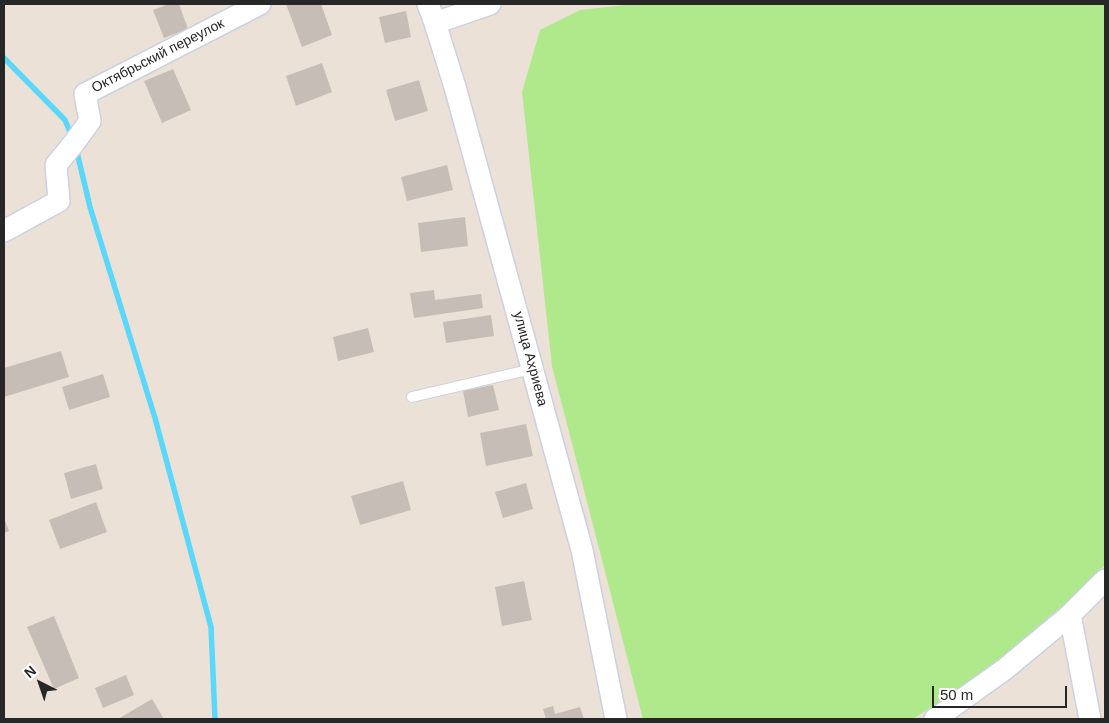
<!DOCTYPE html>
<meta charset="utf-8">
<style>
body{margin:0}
#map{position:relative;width:1109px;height:723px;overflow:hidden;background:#ece1d6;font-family:Helvetica,sans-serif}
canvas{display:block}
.frame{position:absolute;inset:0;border:5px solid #272727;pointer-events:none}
.north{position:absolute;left:15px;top:658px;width:50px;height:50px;-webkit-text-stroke:4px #fff;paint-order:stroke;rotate:319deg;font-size:14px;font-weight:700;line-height:20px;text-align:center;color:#272727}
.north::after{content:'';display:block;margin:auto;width:18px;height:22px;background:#272727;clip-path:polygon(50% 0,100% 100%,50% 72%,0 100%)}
.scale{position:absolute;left:932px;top:686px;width:135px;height:22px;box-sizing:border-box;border:2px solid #272727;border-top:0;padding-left:6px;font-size:15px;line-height:18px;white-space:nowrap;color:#272727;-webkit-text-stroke:4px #fff;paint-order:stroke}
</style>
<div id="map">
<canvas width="1109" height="723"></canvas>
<div class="frame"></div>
<div class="north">N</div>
<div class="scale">50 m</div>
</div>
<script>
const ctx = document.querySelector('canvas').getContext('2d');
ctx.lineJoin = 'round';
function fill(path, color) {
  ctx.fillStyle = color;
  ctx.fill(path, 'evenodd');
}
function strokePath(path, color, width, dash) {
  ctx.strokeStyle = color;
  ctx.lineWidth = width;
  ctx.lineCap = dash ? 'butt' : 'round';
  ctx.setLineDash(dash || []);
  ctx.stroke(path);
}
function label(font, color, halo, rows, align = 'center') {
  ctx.font = font + ' Helvetica,sans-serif';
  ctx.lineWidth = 4.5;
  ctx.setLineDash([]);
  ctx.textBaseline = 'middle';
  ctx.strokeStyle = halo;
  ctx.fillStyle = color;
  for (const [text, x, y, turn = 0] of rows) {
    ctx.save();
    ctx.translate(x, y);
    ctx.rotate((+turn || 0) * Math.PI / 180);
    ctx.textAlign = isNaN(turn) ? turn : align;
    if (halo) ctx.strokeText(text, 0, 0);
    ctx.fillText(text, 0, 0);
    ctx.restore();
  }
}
fill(new Path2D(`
 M634,4H1105V565L1052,617L998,664L913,719H643L552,366L522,92L540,30L580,10Z`), '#afe98b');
strokePath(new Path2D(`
 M4,58L65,120L72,137
 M76,148L90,207L155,418L211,627L215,719`), '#5bd7fb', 5.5);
fill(new Path2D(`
 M169,4H179L188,29L164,38L153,10Z
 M286,4H321L332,35L302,47Z
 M406,11L411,37L385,43L379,17Z
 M322,63L332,92L296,106L286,76Z
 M173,69L191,110L162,123L144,81Z
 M419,80L428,111L395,121L386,90Z
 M447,165L453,190L407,201L401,177Z
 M465,217L468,246L421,252L418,223Z
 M434,290L435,300L481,294L483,308L414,318L410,293Z
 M491,315L494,336L446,343L443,322Z
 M368,328L374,352L338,361L333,337Z
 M61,351L69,377L4,397V368Z
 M103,374L110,397L69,410L62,387Z
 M493,385L499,410L468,417L463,391Z
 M526,424L533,456L486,466L480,433Z
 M96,464L103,489L71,499L64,473Z
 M403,481L411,510L360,525L351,496Z
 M526,483L533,509L503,518L495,492Z
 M96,502L107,532L60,549L49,520Z
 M4,518L9,531L4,533Z
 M524,581L532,620L502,626L495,587Z
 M54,616L79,678L54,689L27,627Z
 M126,675L134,695L103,708L95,688Z
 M152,699L164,719H118Z
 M553,706L555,714L580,707L584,719H546L543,709Z`), '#c6beb6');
const service = new Path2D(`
 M412,397L532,369`);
const minor = new Path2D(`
 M428,4L435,23L455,87L582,550L616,719
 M435,23L490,4
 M4,231L59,201L56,165L74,143L90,121L85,94L260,4
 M1070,615L1090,719
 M935,719L1005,669L1070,615L1105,580`);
strokePath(service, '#cbd1e2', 12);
strokePath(minor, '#cbd1e2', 24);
strokePath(service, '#fff', 10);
strokePath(minor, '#fff', 21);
label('14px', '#272727', '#fff', [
 ["Октябрьский переулок",158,56,-27],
 ["улица Ахриева",530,359,75]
]);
</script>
